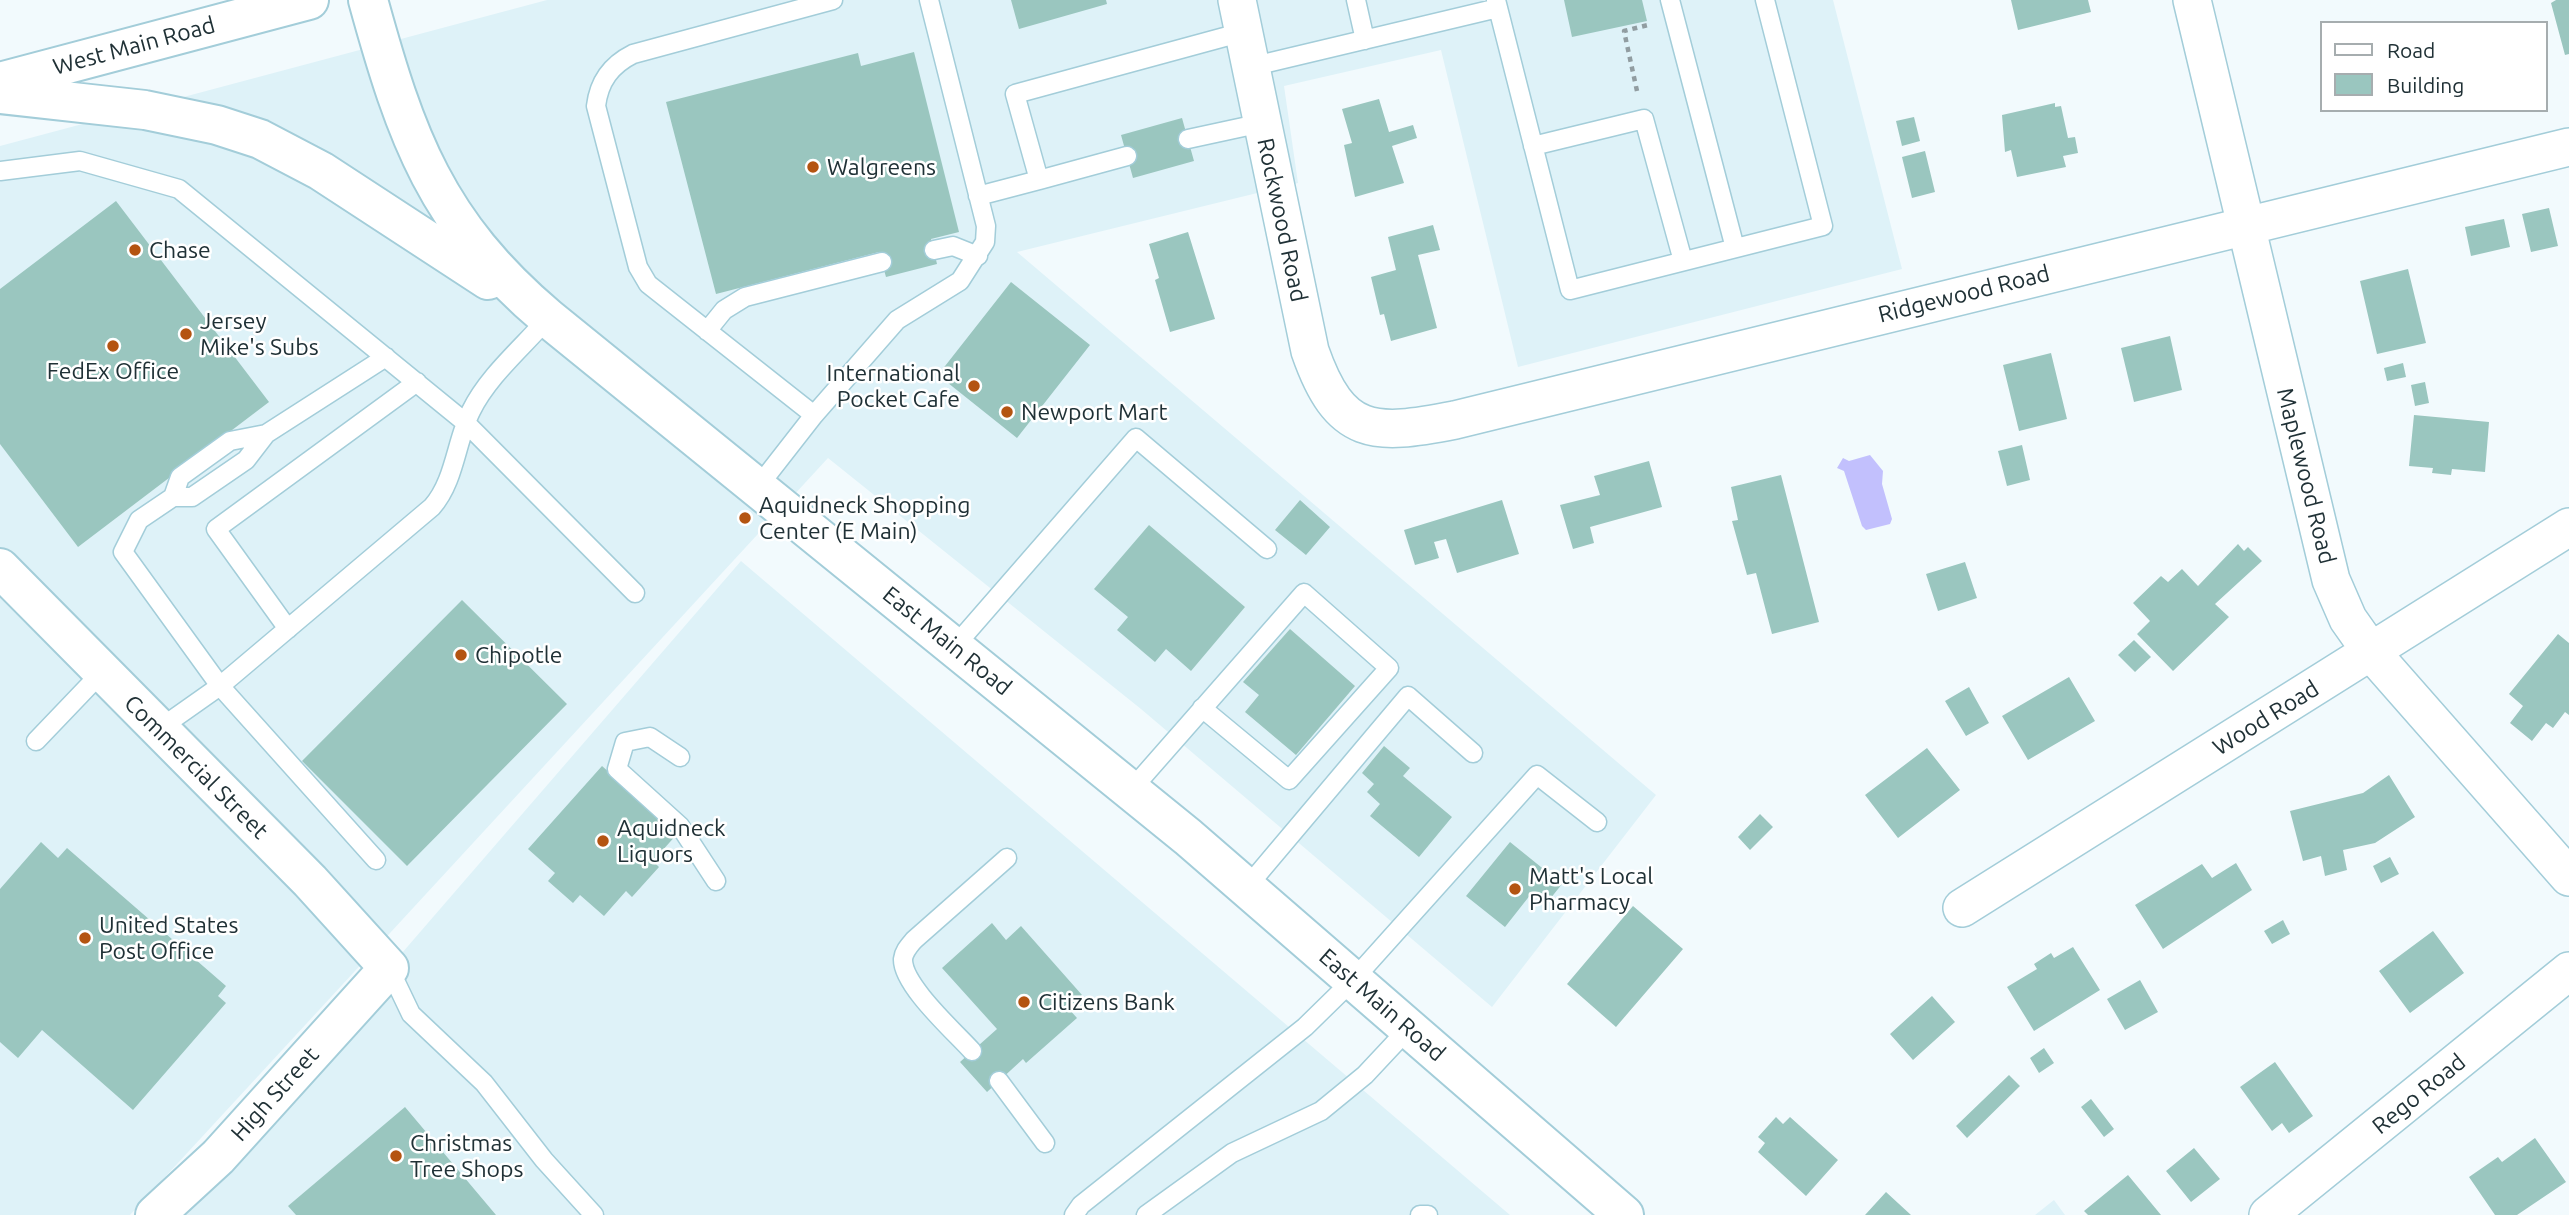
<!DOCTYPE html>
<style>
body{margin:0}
#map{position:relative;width:2569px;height:1215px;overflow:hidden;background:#f2fafd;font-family:Ubuntu,sans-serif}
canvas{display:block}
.legend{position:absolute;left:2320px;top:21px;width:228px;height:91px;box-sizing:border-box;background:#fff;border:2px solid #a6adaf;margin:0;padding:9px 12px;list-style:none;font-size:21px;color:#203136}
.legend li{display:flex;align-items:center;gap:14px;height:35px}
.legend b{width:35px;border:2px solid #a6adaf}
</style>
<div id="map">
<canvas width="2569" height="1215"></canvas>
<ul class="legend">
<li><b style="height:9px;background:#fff"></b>Road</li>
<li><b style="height:19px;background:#9ac6bf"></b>Building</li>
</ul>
</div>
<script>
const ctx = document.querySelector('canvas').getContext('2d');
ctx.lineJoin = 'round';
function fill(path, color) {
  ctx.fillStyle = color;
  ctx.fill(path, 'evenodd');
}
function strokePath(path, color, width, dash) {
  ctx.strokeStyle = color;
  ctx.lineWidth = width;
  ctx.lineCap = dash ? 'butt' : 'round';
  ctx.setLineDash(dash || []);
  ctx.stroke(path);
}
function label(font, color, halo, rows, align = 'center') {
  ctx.font = font + ' Ubuntu,sans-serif';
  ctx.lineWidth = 5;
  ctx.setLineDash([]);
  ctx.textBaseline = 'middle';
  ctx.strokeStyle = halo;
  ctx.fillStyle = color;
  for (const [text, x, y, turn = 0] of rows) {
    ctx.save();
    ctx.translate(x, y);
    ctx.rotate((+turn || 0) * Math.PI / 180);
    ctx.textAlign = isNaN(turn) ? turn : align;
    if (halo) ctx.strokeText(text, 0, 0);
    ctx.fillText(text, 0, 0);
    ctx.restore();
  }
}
fill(new Path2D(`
 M547,0H1833L1902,269L1518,367L1441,50L1284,86L1298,183L1017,252L1656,795L1492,1007L1141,709L828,458L130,1215H0V146Z
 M741,561L1510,1215H155L389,968Z
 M2054,1200L2065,1215H2035Z`), '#def2f8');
fill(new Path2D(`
 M1870,455L1883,471L1882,484L1892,519L1890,524L1866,530L1862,526L1844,471L1837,468L1843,458L1849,461Z`), '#c2c0fd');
fill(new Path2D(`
 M1011,0H1106L1107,4L1019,29Z
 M1564,0H1642L1647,21L1572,37Z
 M2011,0H2088L2091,12L2018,30Z
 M2556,0H2569V54L2565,55L2551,3Z
 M914,52L959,232L931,239L937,264L886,277L879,252L716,294L666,102L858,53L861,66Z
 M1379,99L1389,132L1413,125L1417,138L1392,146L1404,183L1355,197L1344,145L1352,143L1342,109Z
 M2055,103V107L2061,106L2068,138L2075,137L2078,153L2063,156L2066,167L2017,177L2011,150L2005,152L2002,115Z
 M1914,117L1920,141L1902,146L1896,121Z
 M1182,118L1194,161L1133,178L1121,135Z
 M1925,151L1935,192L1912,198L1902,157Z
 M116,201L269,402L78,547L0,444V289Z
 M2549,208L2558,246L2531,252L2522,214Z
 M2504,219L2510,247L2471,256L2465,227Z
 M1433,225L1440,250L1418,255L1437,328L1391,341L1384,314L1380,315L1371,277L1396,270L1388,237Z
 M1188,232L1215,319L1170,332L1155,280L1159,278L1149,244Z
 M2408,269L2426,343L2377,354L2360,281Z
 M1011,282L1090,345L1017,438L938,375Z
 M2170,336L2182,390L2134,402L2121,348Z
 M2051,353L2067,419L2019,431L2003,365Z
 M2403,363L2406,377L2387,381L2384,368Z
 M2425,382L2429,403L2415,406L2411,385Z
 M2414,415L2489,422L2485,472L2452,469L2451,475L2432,473L2433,468L2409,466Z
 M2022,445L2030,480L2007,486L1998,451Z
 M1649,461L1662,507L1590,527L1594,543L1573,549L1560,505L1600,495L1594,476Z
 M1781,475L1819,622L1772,634L1756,573L1747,575L1732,521L1738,520L1731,487Z
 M1300,500L1330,527L1306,555L1275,530Z
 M1502,500L1519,554L1457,573L1446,539L1434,542L1439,558L1415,565L1404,530Z
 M1149,525L1245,607L1191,671L1166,649L1155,662L1117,630L1128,617L1094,589Z
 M2238,544L2244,551L2248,547L2262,561L2215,604L2229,617L2173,671L2137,634L2150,621L2133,603L2161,576L2168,582L2182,569L2198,586Z
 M1965,562L1977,598L1938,611L1926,574Z
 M462,600L567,704L407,866L302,761Z
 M1290,629L1355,686L1296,755L1245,712L1259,695L1243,682Z
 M2558,634L2569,643V715L2565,712L2553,728L2546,723L2532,741L2510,723L2523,706L2509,694Z
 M2134,640L2151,657L2135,672L2118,655Z
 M2069,677L2095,721L2028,760L2002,716Z
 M1969,687L1989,723L1966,736L1945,701Z
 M1384,746L1410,768L1403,776L1452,817L1419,857L1370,816L1380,804L1367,792L1374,784L1362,773Z
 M1927,748L1960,790L1898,838L1865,795Z
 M602,766L678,833L653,861L659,867L632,897L626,891L604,916L580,895L573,903L548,881L555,873L528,849Z
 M2389,775L2415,817L2375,843L2343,850L2347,870L2325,876L2321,856L2303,861L2290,811L2363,793Z
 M1760,814L1773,827L1750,850L1738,837Z
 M41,842L58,858L67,848L226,986L218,996L226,1003L133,1110L42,1030L18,1058L0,1042V889Z
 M1510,842L1562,884L1546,904L1531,894L1505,927L1466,896Z
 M2390,857L2399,874L2381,883L2373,866Z
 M2236,863L2252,890L2163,949L2135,905L2202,864L2212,878Z
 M1633,906L1683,949L1616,1027L1567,984Z
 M2283,920L2290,934L2272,944L2264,931Z
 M992,923L1006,940L1021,926L1082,995L1068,1008L1077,1018L1026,1063L1023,1059L987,1092L960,1062L997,1029L942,968Z
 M2433,931L2464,973L2410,1013L2379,971Z
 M2073,947L2100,990L2034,1031L2007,987L2037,969L2034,964L2051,953L2054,958Z
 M2140,980L2158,1012L2125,1030L2107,999Z
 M1932,996L1955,1022L1913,1060L1890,1034Z
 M2044,1048L2054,1063L2039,1073L2030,1058Z
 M2275,1062L2313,1116L2289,1133L2282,1123L2272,1131L2240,1087Z
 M2009,1075L2020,1086L1967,1138L1956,1126Z
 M2091,1099L2114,1129L2104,1137L2081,1107Z
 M405,1107L496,1215H296L288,1206Z
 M1776,1117L1783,1124L1790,1117L1838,1160L1806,1196L1758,1152L1765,1143L1758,1137Z
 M2535,1138L2566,1182L2517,1215H2495L2469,1177L2498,1157L2502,1162Z
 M2194,1148L2220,1179L2191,1202L2166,1171Z
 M2128,1175L2161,1215H2088L2084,1211Z
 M1886,1192L1911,1215H1865Z`), '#9ac6bf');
const service = new Path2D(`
 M1356,0L1365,40
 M1496,0L1570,290L1823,226L1765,0
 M1670,0L1735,248
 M1250,67L1498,8
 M1188,139L1262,123
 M1533,146L1644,119L1683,261
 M0,171L80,161L179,189L466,423L635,593
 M1039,180L1127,156
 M978,196L1039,180L1015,94L1243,32
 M934,250L953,246L978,256
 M707,331L724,310L745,297L882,262
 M814,415L648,284L638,267L596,106C599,81 611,65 633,54L833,0
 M757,488L814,415L897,320L960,281L985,242L986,226L929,0
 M173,497L180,477L230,441L266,434
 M288,629L216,529L417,382
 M954,647L1136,438L1267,549
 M159,729L220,686L432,507C455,481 456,441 471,411C488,376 523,347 548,318
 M36,741L102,672
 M680,757L650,737L625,742L617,769L680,826L716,881
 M1131,790L1304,593L1389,668L1289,780L1202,708
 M376,860L220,686L123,552L139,520L173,497H192L246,460L266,434L386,357
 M1247,887L1408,696L1473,753
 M389,968L411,1014L484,1083L544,1160L594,1215
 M972,1051C955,1032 902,985 903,959C904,951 909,946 914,940L1007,858
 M999,1081L1045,1143
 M1074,1215L1081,1205L1305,1027L1353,980L1537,775L1597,822
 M1146,1215L1232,1153L1321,1111L1365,1075L1409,1028
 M1420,1215H1428`);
const minor = new Path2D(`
 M1237,0L1310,351C1340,437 1373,436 1455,420L2569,147
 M2192,0L2331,580L2348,619L2372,653L2569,877
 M1962,908L2569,527
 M2268,1215L2569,971`);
const tertiary = new Path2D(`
 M0,568L310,881L389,968L218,1157L155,1215`);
const primary = new Path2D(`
 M368,0C406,138 436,223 548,318L1188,837L1624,1215
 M0,82L309,0
 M0,94L145,110L217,125L260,139L321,171L488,280`);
strokePath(service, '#a3cdd9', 21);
strokePath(minor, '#a3cdd9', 40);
strokePath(tertiary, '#a3cdd9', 42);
strokePath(primary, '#a3cdd9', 42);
strokePath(new Path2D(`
 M1637,91L1624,31L1648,25`), '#919da1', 4.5, [5, 5]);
strokePath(service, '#fff', 18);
strokePath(minor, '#fff', 37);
strokePath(tertiary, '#fff', 38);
strokePath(primary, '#fff', 38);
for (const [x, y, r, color] of [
 [813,167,7,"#b45411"],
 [135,250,7,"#b45411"],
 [186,334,7,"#b45411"],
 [113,346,7,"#b45411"],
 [974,386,7,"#b45411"],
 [1007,412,7,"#b45411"],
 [745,518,7,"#b45411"],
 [461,655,7,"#b45411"],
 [603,841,7,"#b45411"],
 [1515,889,7,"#b45411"],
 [85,938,7,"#b45411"],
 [1024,1002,7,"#b45411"],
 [396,1156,7,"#b45411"]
]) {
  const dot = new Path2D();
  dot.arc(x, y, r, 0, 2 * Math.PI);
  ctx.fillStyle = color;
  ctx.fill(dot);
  strokePath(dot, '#fff', 2.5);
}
label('23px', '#203136', '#fff', [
 ["West Main Road",134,46,-15],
 ["Rockwood Road",1282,220,78],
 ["Ridgewood Road",1964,294,-14],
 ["Maplewood Road",2306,476,76],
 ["East Main Road",947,641,39],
 ["Wood Road",2266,718,-32],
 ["Commercial Street",196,767,45],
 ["East Main Road",1382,1005,41],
 ["High Street",275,1094,-48],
 ["Rego Road",2419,1094,-39]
]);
label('23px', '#203136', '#fff', [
 ["Walgreens",827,167],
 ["Chase",149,250],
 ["Jersey",200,321],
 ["Mike's Subs",200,347],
 ["FedEx Office",113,371,"center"],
 ["International",960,373,"right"],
 ["Pocket Cafe",960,399,"right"],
 ["Newport Mart",1021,412],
 ["Aquidneck Shopping",759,505],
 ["Center (E Main)",759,531],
 ["Chipotle",475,655],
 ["Aquidneck",617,828],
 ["Liquors",617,854],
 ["Matt's Local",1529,876],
 ["Pharmacy",1529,902],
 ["United States",99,925],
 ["Post Office",99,951],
 ["Citizens Bank",1038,1002],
 ["Christmas",410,1143],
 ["Tree Shops",410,1169]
], 'left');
</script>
